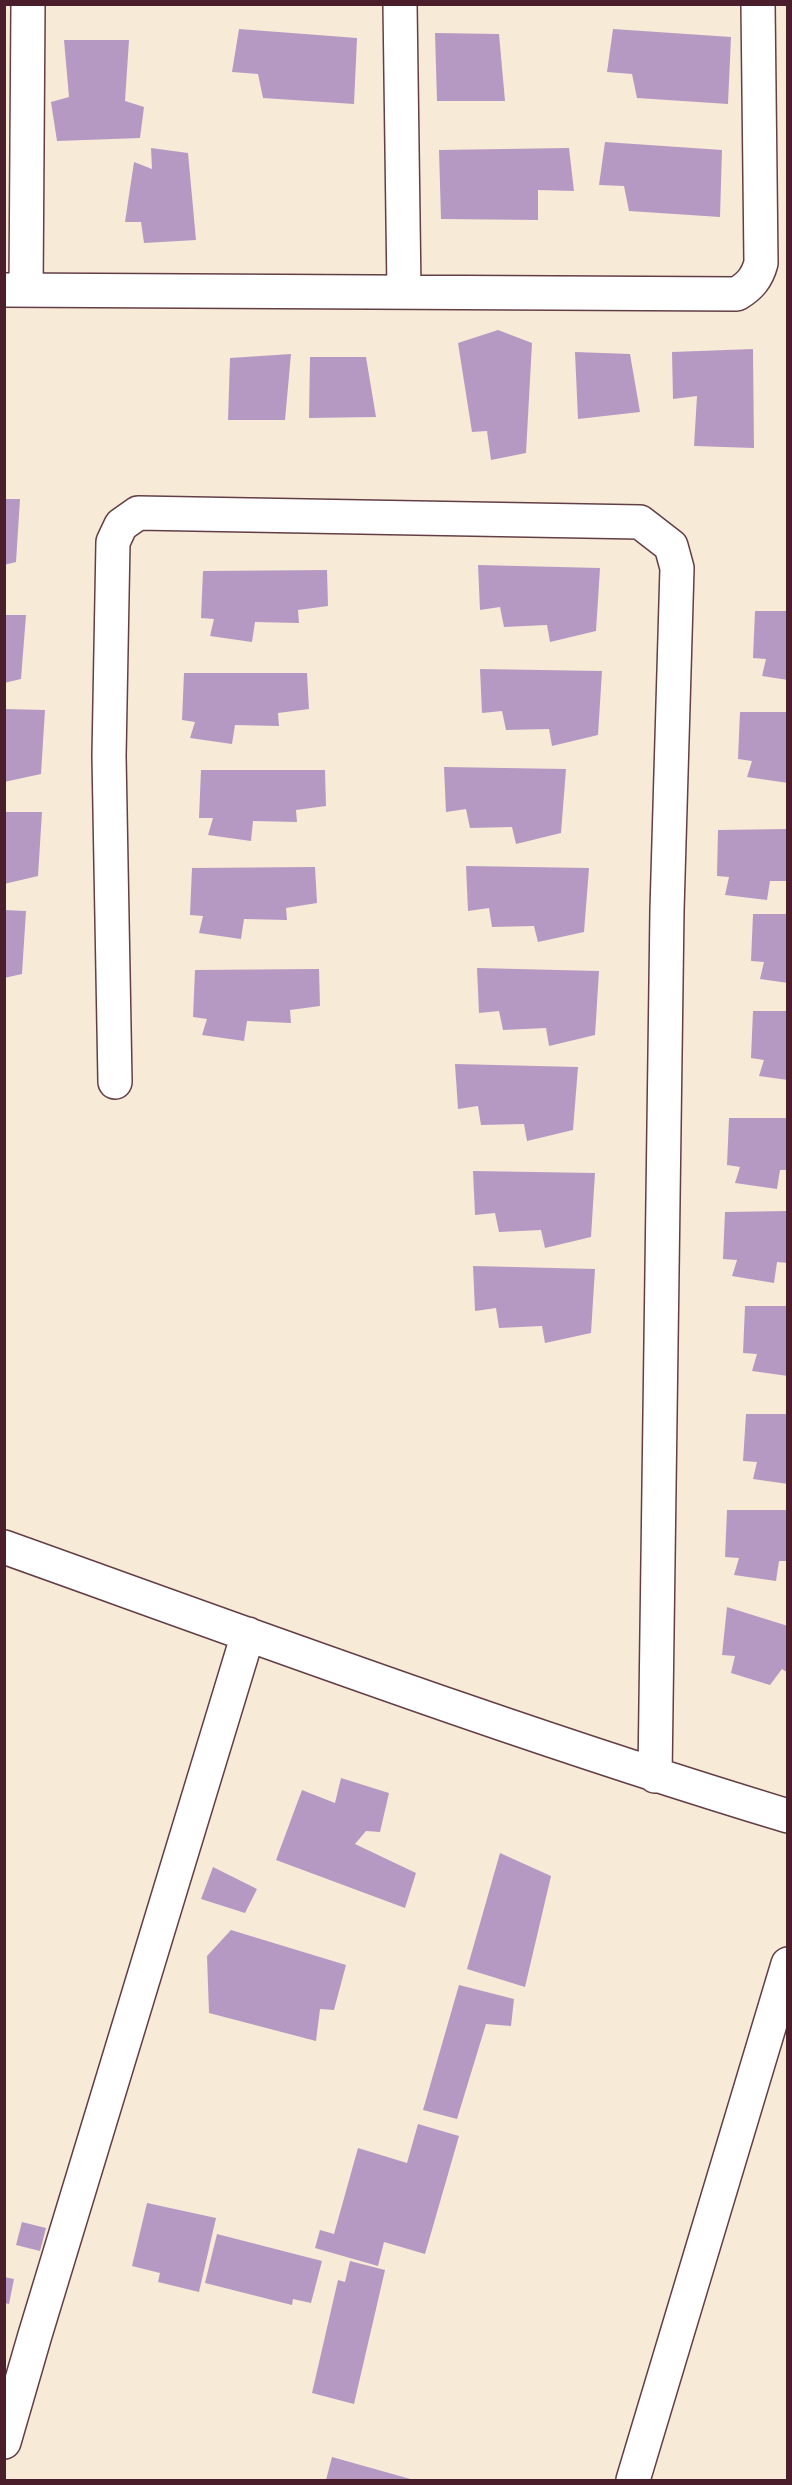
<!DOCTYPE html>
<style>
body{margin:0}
#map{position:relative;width:792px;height:2485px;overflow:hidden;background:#f7ebd8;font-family:"IM FELL English",serif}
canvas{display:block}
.frame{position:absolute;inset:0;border:6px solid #4a1f2b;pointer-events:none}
</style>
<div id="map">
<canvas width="792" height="2485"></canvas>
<div class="frame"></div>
</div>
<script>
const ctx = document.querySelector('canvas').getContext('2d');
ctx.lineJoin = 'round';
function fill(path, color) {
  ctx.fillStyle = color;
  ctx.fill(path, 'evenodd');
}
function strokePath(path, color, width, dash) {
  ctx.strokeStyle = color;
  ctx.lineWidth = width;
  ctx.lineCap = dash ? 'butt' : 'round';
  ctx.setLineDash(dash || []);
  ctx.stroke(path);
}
fill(new Path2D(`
 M239,29L357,38L354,104L263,98L258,74L232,72Z
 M613,29L731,37L728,104L637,98L632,74L607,72Z
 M435,33L499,34L505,101H437Z
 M64,40H129L125,101L144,107L140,138L57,141L51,102L69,97Z
 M605,142L722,150L720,217L629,211L624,186L599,185Z
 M151,148L188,153L196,240L144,243L141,222H125L134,162L152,169Z
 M569,148L574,191L538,190V220L441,219L439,150Z
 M498,330L532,343L526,453L491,460L487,431L472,432L458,343Z
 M753,349L754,448L694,446L697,396L673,399L672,352Z
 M575,352L630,354L640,412L578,419Z
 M291,354L285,420H228L230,358Z
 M310,357H366L376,417L309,418Z
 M4,499H20L16,562L4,565Z
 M478,565L600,568L596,631L550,642L547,625L504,627L500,607L480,610Z
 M327,570L328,606L298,610L299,623L255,622L252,642L210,636L214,619L201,618L203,571Z
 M755,611H788V680L762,676L766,659L753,658Z
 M4,615H26L21,679L4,683Z
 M480,669L602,671L598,735L552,746L549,729L506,730L502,711L482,713Z
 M184,673H307L309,709L278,713L279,726L235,725L232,744L190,738L195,722L182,720Z
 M4,709L45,710L41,774L4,782Z
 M740,712H788V783L747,777L752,761L738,759Z
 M444,767L566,769L561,833L516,844L512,827L470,828L466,809L446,812Z
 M201,770H325L326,806L296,810L297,822L253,821L251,841L208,835L213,818H199Z
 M4,812H42L38,876L4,884Z
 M788,829V881H770L767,900L725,895L729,877L717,876L718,830Z
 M466,866L589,868L584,932L538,942L534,926L492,927L489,908L468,911Z
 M315,867L317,903L286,908L287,920L244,919L241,939L199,933L203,916L190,915L192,868Z
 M4,910L26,911L22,974L4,978Z
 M753,914H788V983L760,979L764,962L751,961Z
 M477,968L599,971L595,1035L549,1046L546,1028L503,1030L499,1011L479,1013Z
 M319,969L320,1006L290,1010L291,1023L247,1021L244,1041L202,1035L207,1019L193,1017L195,970Z
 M753,1011H788V1080L759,1076L764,1060L751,1058Z
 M455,1064L578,1067L573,1130L527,1141L524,1124L481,1125L478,1106L458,1109Z
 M729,1118H788V1170H780L777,1189L735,1183L740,1167L727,1165Z
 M473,1171L595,1173L591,1237L545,1248L541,1230L499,1232L495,1213L475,1215Z
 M788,1211V1263L777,1262L774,1283L732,1276L737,1260L723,1259L725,1212Z
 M473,1266L595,1269L591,1333L545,1343L542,1326L499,1328L496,1308L475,1311Z
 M745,1306H788V1376L752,1371L757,1354L743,1353Z
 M746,1414H788V1484L753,1479L757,1462L743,1461Z
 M727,1510H788V1561H779L776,1581L734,1575L739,1558L725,1557Z
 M727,1607L788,1626V1673L782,1669L770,1685L731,1673L735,1656L722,1655Z
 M341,1778L389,1793L380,1832L366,1831L355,1844L416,1873L405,1908L276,1860L302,1790L335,1803Z
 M500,1853L551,1876L525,1987L467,1969Z
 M213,1867L257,1889L245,1913L201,1899Z
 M231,1930L346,1965L334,2010L320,2009L316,2041L209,2013L207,1956Z
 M459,1985L514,1999L511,2026L486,2024L457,2119L423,2110Z
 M418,2124L459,2136L425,2254L384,2242L378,2266L315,2248L320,2230L334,2234L358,2148L407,2163Z
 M147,2203L216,2218L199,2292L158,2282L160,2273L132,2266Z
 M22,2222L46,2228L40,2251L16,2245Z
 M217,2234L322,2261L311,2303L293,2299L292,2305L205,2283Z
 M350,2261L385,2270L354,2404L312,2393L338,2280L345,2282Z
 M4,2277L14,2279L9,2304L4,2303Z
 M332,2457L414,2480H326Z`), '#b599c3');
const minor = new Path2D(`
 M400,4L404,291
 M4,290L737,294C750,286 757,278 761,263L758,4
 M26,290L28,4
 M115,1082L109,756L113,542L121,525L138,513L640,522L671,546L677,568L667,910L655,1776
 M4,1547C264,1640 523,1736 788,1816
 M4,2442L35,2335L248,1634
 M633,2480L788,1964`);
strokePath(minor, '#643e45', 36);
strokePath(minor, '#fff', 33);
</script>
